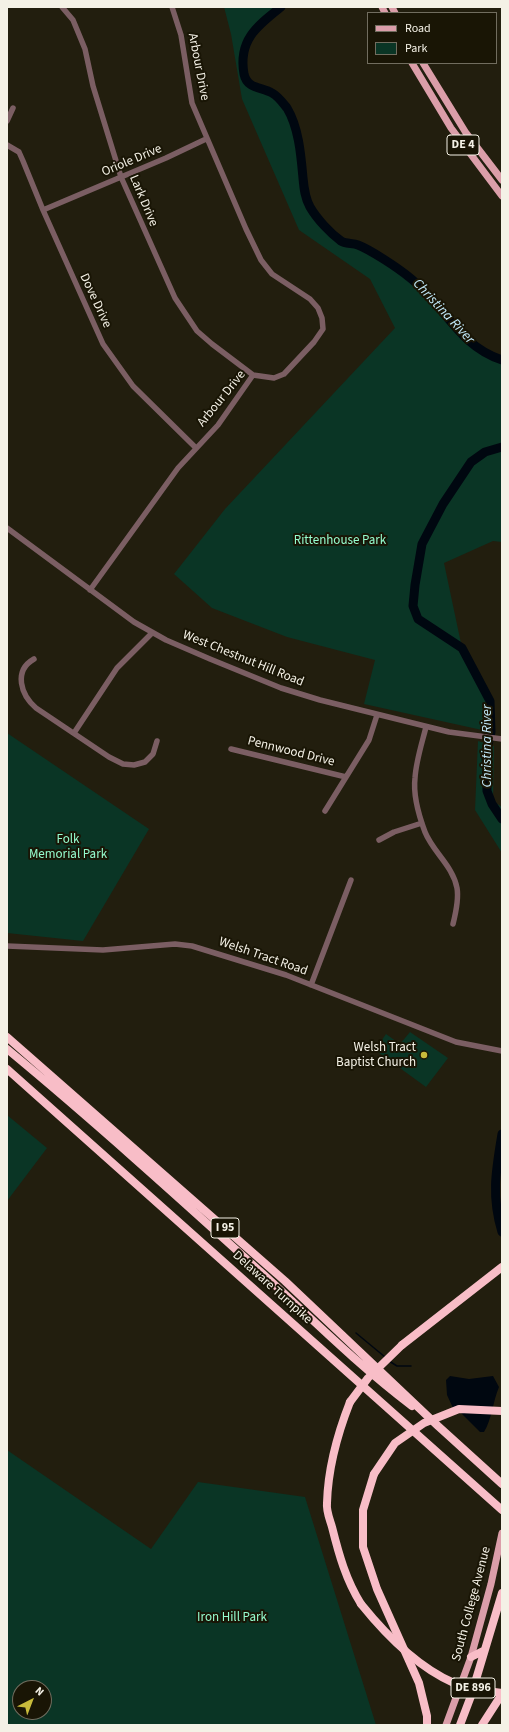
<!DOCTYPE html>
<style>
body{margin:0}
#map{position:relative;width:509px;height:1732px;overflow:hidden;background:#221e0e;font-family:"Source Sans 3",sans-serif}
canvas{display:block}
.frame{position:absolute;inset:0;border:8px solid #f4f1e6;pointer-events:none}
.legend{position:absolute;left:367px;top:12px;width:130px;height:52px;box-sizing:border-box;background:#191505;border:1px solid #716d5f;margin:0;padding:5px 7px;list-style:none;font-size:12px;color:#f4f1e6}
.legend li{display:flex;align-items:center;gap:8px;height:20px}
.legend b{width:20px;border:1px solid #716d5f}
.north{position:absolute;left:12px;top:1680px;width:40px;height:40px;box-sizing:border-box;background:#191505;border:1px solid #716d5f;border-radius:50%;rotate:42deg;font-size:11px;font-weight:700;line-height:16px;text-align:center;color:#f4f1e6}
.north::after{content:'';display:block;margin:auto;width:14px;height:18px;background:#c8bb3b;clip-path:polygon(50% 0,100% 100%,50% 72%,0 100%)}
</style>
<div id="map">
<canvas width="509" height="1732"></canvas>
<div class="frame"></div>
<ul class="legend">
<li><b style="height:5px;background:#db9ea9"></b>Road</li>
<li><b style="height:11px;background:#0a3525"></b>Park</li>
</ul>
<div class="north">N</div>
</div>
<script>
const ctx = document.querySelector('canvas').getContext('2d');
ctx.lineJoin = 'round';
function fill(path, color) {
  ctx.fillStyle = color;
  ctx.fill(path, 'evenodd');
}
function strokePath(path, color, width, dash) {
  ctx.strokeStyle = color;
  ctx.lineWidth = width;
  ctx.lineCap = dash ? 'butt' : 'round';
  ctx.setLineDash(dash || []);
  ctx.stroke(path);
}
function label(font, color, halo, rows, align = 'center') {
  ctx.font = font + ' "Source Sans 3",sans-serif';
  ctx.lineWidth = 4;
  ctx.setLineDash([]);
  ctx.textBaseline = 'middle';
  ctx.strokeStyle = halo;
  ctx.fillStyle = color;
  for (const [text, x, y, turn = 0] of rows) {
    ctx.save();
    ctx.translate(x, y);
    ctx.rotate((+turn || 0) * Math.PI / 180);
    ctx.textAlign = isNaN(turn) ? turn : align;
    if (halo) ctx.strokeText(text, 0, 0);
    ctx.fillText(text, 0, 0);
    ctx.restore();
  }
}
fill(new Path2D(`
 M224,7H281C257,26 238,40 244,74C247,89 262,87 272,93C278,96 283,103 287,108C299,128 301,155 303,178C304,189 305,198 310,207C317,219 330,233 341,241C345,244 353,243 358,245C371,250 398,268 409,277C444,304 458,346 502,360V542L493,541L444,563L462,648L490,701L491,732L364,704L375,660L287,637L212,608L174,574L225,509L395,328L370,279L299,230L242,99L231,34Z
 M7,733L149,829L83,941L7,933Z
 M478,741L494,746L493,801L502,807V853L475,810Z
 M410,1032L448,1058L426,1087L375,1050L386,1034L400,1044Z
 M7,1115L47,1148L7,1201Z
 M7,1450L151,1549L198,1482L305,1497L376,1725H7ZM20,1688H44V1712H20Z`), '#0a3525');
fill(new Path2D(`
 M450,1376L469,1379L493,1376L499,1387C493,1401 492,1419 484,1432H480L461,1413L453,1408L447,1395L446,1380Z`), '#000710');
strokePath(new Path2D(`
 M356,1333L385,1357
 M389,1361L397,1366H411`), '#000710', 1.5);
strokePath(new Path2D(`
 M281,7C257,26 238,40 244,74C247,89 262,87 272,93C278,96 283,103 287,108C299,128 301,156 303,178C304,189 305,198 310,207C317,219 330,233 341,241C345,244 353,243 358,245C371,250 398,268 409,277C444,304 458,346 502,360
 M502,447L485,452L471,462L443,504L422,544L415,585L413,606L418,619L462,648L490,701L491,732L486,753L487,791L492,804L502,819
 M502,1134C496,1170 491,1196 502,1232`), '#000710', 9);
strokePath(new Path2D(`
 M62,7L73,20L85,49L93,86L121,177L175,298L197,331L212,344L253,375L274,378L284,374L314,342L323,329L322,318L318,308L310,299L272,274L261,260L246,229L192,103L181,35L172,7
 M7,121L13,108
 M7,145L19,152L23,161L43,210L103,344L133,386L196,448
 M43,210L166,158L206,139
 M7,528L134,622L166,640L210,659L281,688L320,700L449,732L502,739
 M90,590L178,468L218,425L253,375
 M34,659C13,671 21,695 36,708L109,757L123,764L134,765L145,762L153,754L157,741
 M426,727C422,743 416,761 415,778C413,795 419,816 425,832C433,852 453,866 457,888C459,899 456,912 453,924
 M74,733L117,668L152,633
 M231,749L346,777
 M325,811L369,740L377,715
 M379,840L394,832L422,823
 M7,946L103,950L175,944L192,946L286,975L456,1042L502,1051
 M311,985L351,880`), '#7b5e63', 5.5);
strokePath(new Path2D(`
 M382,7L385,13
 M392,7L395,13
 M412,63L451,128L502,196
 M423,63L466,133L502,180
 M446,1725L471,1657L491,1584L502,1533`), '#db9ea9', 7);
strokePath(new Path2D(`
 M7,1037L285,1281L438,1426L502,1484
 M7,1049C94,1121 179,1198 263,1274C312,1319 359,1366 412,1406
 M7,1069L502,1510
 M402,1345L502,1267
 M350,1402C337,1435 328,1468 327,1503C326,1511 330,1520 332,1527C339,1555 346,1580 361,1604
 M374,1474L363,1510V1547L377,1589L419,1683L427,1716V1725
 M471,1657L483,1651
 M460,1725L471,1696L502,1593
 M482,1725L502,1694`), '#f8bdc7', 8);
strokePath(new Path2D(`
 M350,1402L368,1378L402,1345
 M374,1474L395,1443L424,1423L459,1409L502,1411
 M361,1604C386,1635 417,1667 454,1683C469,1689 487,1691 502,1693`), '#f8bdc7', 8);
for (const [x, y, r, color] of [
 [424,1055,4,"#c8bb3b"]
]) {
  const dot = new Path2D();
  dot.arc(x, y, r, 0, 2 * Math.PI);
  ctx.fillStyle = color;
  ctx.fill(dot);
  strokePath(dot, '#191505', 1.5);
}
for (const [x, y, w] of [
 [463,145,32],
 [225,1228,28],
 [473,1688,44]
]) {
  const box = new Path2D();
  box.roundRect(x - w / 2, y - 10, w, 20, 3);
  ctx.fillStyle = '#191505';
  ctx.fill(box);
  strokePath(box, '#f4f1e6', 1);
}
label('bold 12px', '#f4f1e6', null, [
 ["DE 4",463,145],
 ["I 95",225,1228],
 ["DE 896",473,1688]
]);
label('13px', '#f4f1e6', '#191505', [
 ["Arbour Drive",198,67,79],
 ["Oriole Drive",132,161,-23],
 ["Lark Drive",143,201,67],
 ["Dove Drive",95,301,65],
 ["Arbour Drive",222,399,-51],
 ["West Chestnut Hill Road",243,659,22],
 ["Pennwood Drive",291,752,14],
 ["Welsh Tract Road",263,957,19],
 ["Delaware Turnpike",272,1288,42],
 ["South College Avenue",472,1604,-75]
]);
label('13px', '#95fcce', '#191505', [
 ["Rittenhouse Park",340,541],
 ["Folk",68,840],
 ["Memorial Park",68,855],
 ["Iron Hill Park",232,1618]
]);
label('13px', '#f4f1e6', '#191505', [
 ["Welsh Tract",416,1048],
 ["Baptist Church",416,1063]
], 'right');
label('italic 14px', '#c3eafb', '#191505', [
 ["Christina River",443,312,47],
 ["Christina River",488,746,-90]
]);
</script>
